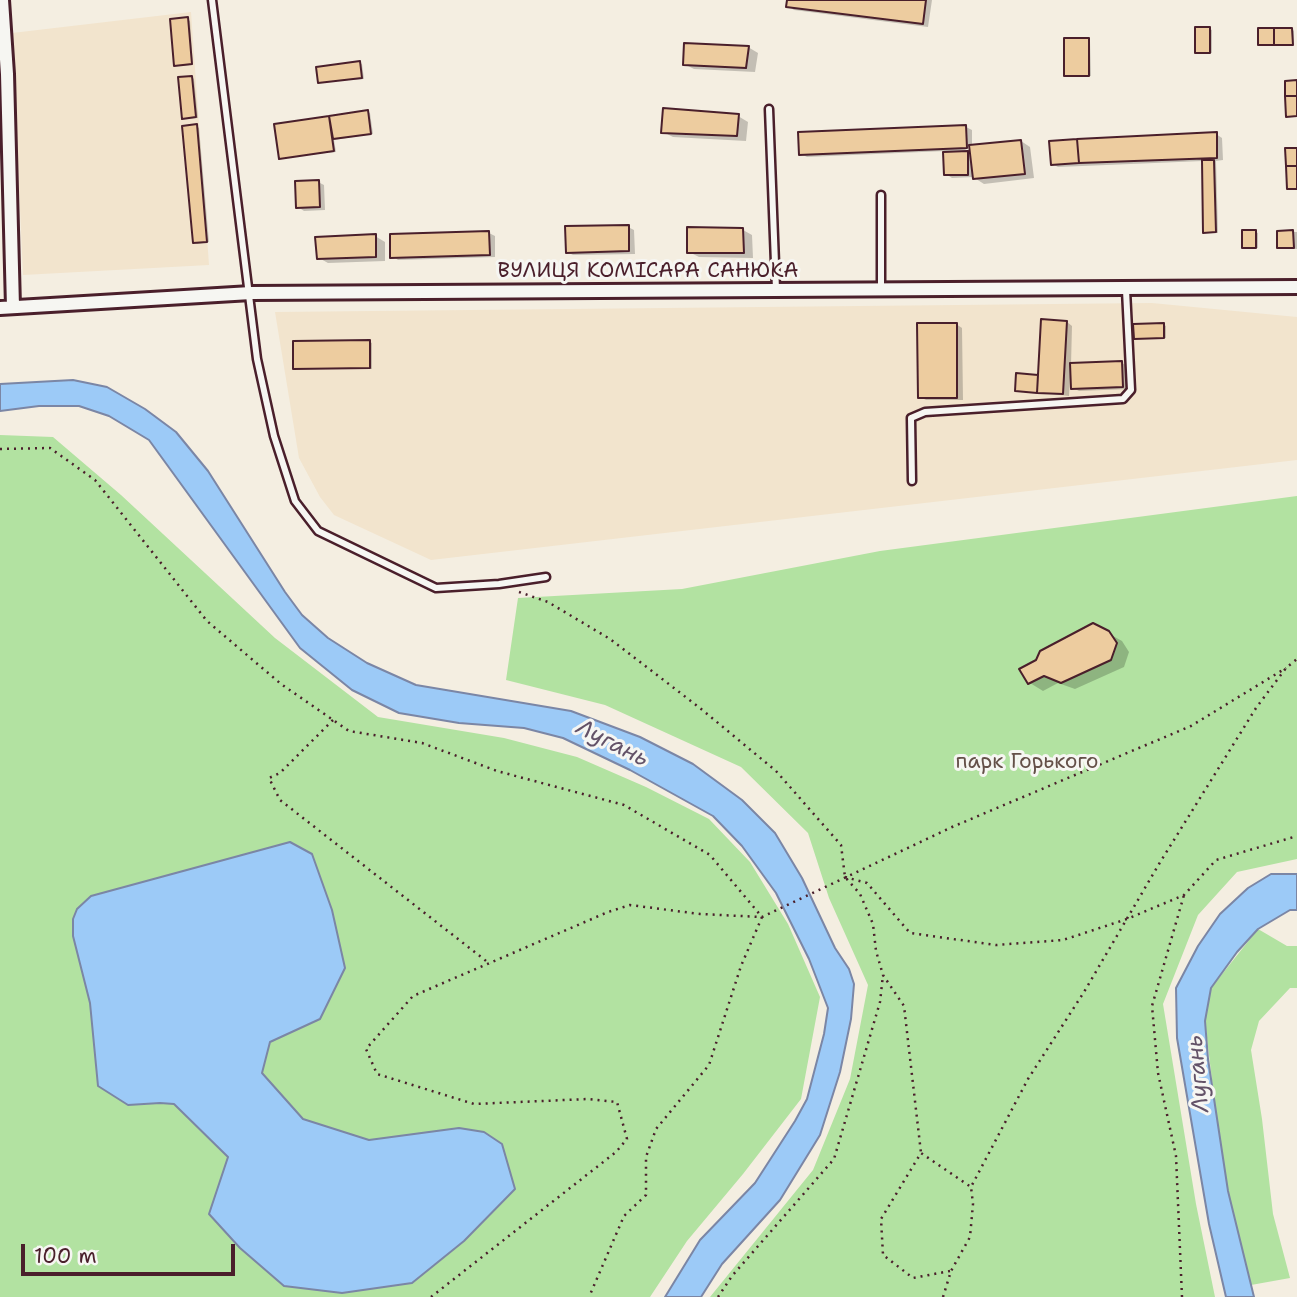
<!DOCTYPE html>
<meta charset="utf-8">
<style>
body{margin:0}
#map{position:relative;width:1297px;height:1297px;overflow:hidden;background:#f4eee1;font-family:"Shantell Sans",sans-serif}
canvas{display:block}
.scale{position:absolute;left:21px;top:1244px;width:214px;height:32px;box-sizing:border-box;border:4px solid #4a1f2b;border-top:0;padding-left:9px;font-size:21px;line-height:24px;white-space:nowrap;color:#4a1f2b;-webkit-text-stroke:5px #f6f6f2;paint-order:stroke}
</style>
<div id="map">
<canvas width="1297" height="1297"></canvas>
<div class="scale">100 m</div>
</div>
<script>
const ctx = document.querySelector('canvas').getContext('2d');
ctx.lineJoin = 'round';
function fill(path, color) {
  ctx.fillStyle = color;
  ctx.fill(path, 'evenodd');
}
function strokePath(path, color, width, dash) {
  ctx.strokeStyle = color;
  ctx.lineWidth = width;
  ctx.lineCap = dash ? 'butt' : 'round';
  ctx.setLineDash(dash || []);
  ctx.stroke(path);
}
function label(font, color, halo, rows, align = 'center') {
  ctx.font = font + ' "Shantell Sans",sans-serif';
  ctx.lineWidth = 6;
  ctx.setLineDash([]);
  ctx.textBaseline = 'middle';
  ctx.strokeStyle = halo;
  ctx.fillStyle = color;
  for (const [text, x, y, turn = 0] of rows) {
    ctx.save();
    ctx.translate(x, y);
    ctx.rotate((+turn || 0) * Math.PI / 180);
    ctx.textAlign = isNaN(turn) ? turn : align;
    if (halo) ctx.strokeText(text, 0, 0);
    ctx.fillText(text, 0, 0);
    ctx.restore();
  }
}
fill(new Path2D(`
 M191,12L209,265L23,275L12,33Z
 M1152,303L1297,317V460L431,560L334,515L320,497L299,458L275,312Z`), '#f2e4cd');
fill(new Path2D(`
 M0,435L53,437L121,495L275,638L378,717L504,738L577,757L646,787L709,819L750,862L788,924L820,997L801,1099L743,1174L687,1241L650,1297H0Z
 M1297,496V859L1237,872L1198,915L1163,1004L1196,1204L1215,1297H710L813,1170L850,1079L868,985L829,898L808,833L741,767L605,705L506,680L518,598L682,589L880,551Z
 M1258,929L1287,946H1297V988H1290L1259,1021L1251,1050L1262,1119L1273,1214L1290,1278L1251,1285L1225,1190L1205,1021L1211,988Z`), '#b2e2a1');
const water = new Path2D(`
 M73,380L107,387L145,409L176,432L208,471L285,592L302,615L328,638L367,663L416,685L571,711L640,737L693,764L742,800L775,833L802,878L835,948L849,969L854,984L851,1019L840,1072L820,1135L780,1200L722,1264L701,1297H665L700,1240L755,1183L795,1121L807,1099L824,1034L828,1008L809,959L776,893L742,846L713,816L630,770L563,738L524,728L459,723L399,713L352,690L300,648L149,440L109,416L79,406H39L0,411V384Z
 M290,842L312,854L332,910L345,968L320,1019L270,1042L262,1073L303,1119L369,1140L459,1128L484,1132L502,1144L515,1189L464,1241L412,1283L342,1293L284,1286L240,1248L209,1214L228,1157L174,1104L160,1103L128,1105L98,1086L90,1003L73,936V919L77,909L91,896Z
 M1271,874H1297V910H1290L1258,929L1237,952L1211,988L1205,1021L1208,1059L1228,1191L1254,1297H1226L1209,1224L1177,1038L1176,988L1198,946L1220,914L1248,888Z`);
fill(water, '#9ccaf7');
strokePath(water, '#7b86a5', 2);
fill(new Path2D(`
 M789,0H932L928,27L794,10L788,6Z
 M187,19L190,21L193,65L178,66L175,65Z
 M1210,29L1212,30V53H1199L1197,52Z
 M1292,29L1294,31V45L1260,44Z
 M1088,40L1090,41L1091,76H1068Z
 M748,47L758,53L755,72L694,69L684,64Z
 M360,63L362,64L364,79L319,82Z
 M192,77L194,79L198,118L186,119L183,118Z
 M368,112L370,113L373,134L334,140L336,152L280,158L276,126Z
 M738,116L748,122L746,141L673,137L663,132Z
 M196,126L199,128L209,242L197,244L194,242Z
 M966,127L972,130V147L1021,141L1030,147L1034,178L984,184L973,177L952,178L946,174L945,151L807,157L801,154ZM960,142L972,148V156L963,151H968L959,145Z
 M1216,134L1222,138L1223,160L1216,161L1218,233L1205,232L1203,161L1058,167L1052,164Z
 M318,182L324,185L325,210L304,211L298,207Z
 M628,227L634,230L635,254L573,255L567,252Z
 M743,230L752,235L753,258L699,257L689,252Z
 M1256,232L1258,233V248L1244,247Z
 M1279,232H1297V249L1279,247Z
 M489,233L495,236V257L398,260L392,256Z
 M375,236L385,242V261L328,263L319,258Z
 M1067,322L1072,326L1071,365L1122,363L1128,366V389L1079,391L1073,388V378H1070L1069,396L1017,390L1040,376Z
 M956,324L962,328L963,400H926L920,397Z
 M1163,324L1166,326V338H1136Z
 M370,342L372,343V369L295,368Z
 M1093,625L1122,641L1129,652L1124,667L1075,689L1058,683L1043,691L1030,683Z`), '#0003');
const building = new Path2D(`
 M787,0H926L923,24L786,7Z
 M188,17L192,64L174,66L170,19Z
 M1195,27H1210V53H1195Z
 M1258,28H1274V45H1258Z
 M1274,28H1292L1293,45H1274Z
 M1064,38H1089V76H1064Z
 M684,43L749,46L746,68L683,65Z
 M360,61L362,78L318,83L316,67Z
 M192,76L196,117L182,119L178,77Z
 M1297,80V96H1285V81Z
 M1285,96H1297V116L1286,117Z
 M663,108L739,114L737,136L661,133Z
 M368,110L371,134L333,139L329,116Z
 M329,116L334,151L279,159L274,124Z
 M197,124L207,242L193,243L182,126Z
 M966,125L967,148L799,155L798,132Z
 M1217,132V158L1079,163L1077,139Z
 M1077,139L1079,163L1051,165L1049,141Z
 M1021,140L1025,174L973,179L969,145Z
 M1285,148H1297V166H1286Z
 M968,151V175H944L943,152Z
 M1202,160H1214L1216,232L1203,233Z
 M1286,166H1297V189H1287Z
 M319,180L320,207L296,208L295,181Z
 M629,225V251L566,253L565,226Z
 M687,227L743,228L744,253H687Z
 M1242,230H1256V248H1242Z
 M1293,230L1294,248H1277V231Z
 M489,231L490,255L390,258V234Z
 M376,234V257L317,259L315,237Z
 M1041,319L1067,321L1063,394L1037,393Z
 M917,323H957V398H918Z
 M1164,323V338L1134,339L1133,324Z
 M370,340V368L293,369V341Z
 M1122,361L1123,387L1071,389L1070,363Z
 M1016,373L1038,375L1037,393L1015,391Z
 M1093,623L1109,631L1117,643L1111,660L1061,683L1044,676L1028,684L1019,669L1036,660L1040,651Z`);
fill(building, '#edcc9f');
strokePath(building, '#4a1f2b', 2);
const lane = new Path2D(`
 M212,0L257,359L274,436L295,501L318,531L436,588L499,584L546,577
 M769,109L776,289
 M881,289V195
 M912,481L911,418L925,412L1123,399L1131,390L1126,290`);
const street = new Path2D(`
 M2,0L7,74L13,307
 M0,308L251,293L1297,287`);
strokePath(lane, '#4a1f2b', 11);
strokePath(street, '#4a1f2b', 18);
strokePath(new Path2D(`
 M0,449L50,448L95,480L207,621L281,684L349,731L422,743L497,771L624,805L710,855L762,917L741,966L709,1065L656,1129L646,1157V1195L624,1216L589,1297
 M519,592L548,602L610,639L700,708L776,771L841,845L845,877L860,894L873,924L876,951L883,975L904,1006L921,1153
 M333,720L280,773L269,778L280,800L490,964
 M845,877L867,883L910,933L996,945L1063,940L1127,919L1184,895L1216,860L1297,836
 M950,1271L913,1278L883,1255L881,1219L921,1153L971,1187
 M431,1297L616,1152L627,1139L617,1102L588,1099L474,1104L377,1074L366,1049L413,996L608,912L630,905L700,914L762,917L952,827L1191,726L1286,668
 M718,1297L732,1276L834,1159L880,1002L883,975
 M943,1297L951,1271L970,1237L973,1204L971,1187L1028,1079L1084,992L1159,864L1256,708L1286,668L1297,659
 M1182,1297L1176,1156L1158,1073L1152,1006L1184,895`), '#4a1f2b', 2.5, [2, 5]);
strokePath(lane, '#f6f6f2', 6);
strokePath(street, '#f6f6f2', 12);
label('21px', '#4a1f2b', '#f6f6f2', [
 ["ВУЛИЦЯ КОМІСАРА САНЮКА",648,272]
]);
label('21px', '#645048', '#f6f6f2', [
 ["парк Горького",1027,763]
]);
label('italic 23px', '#635268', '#f6f6f2', [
 ["Лугань",612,744,27],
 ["Лугань",1199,1074,-95]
]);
</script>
